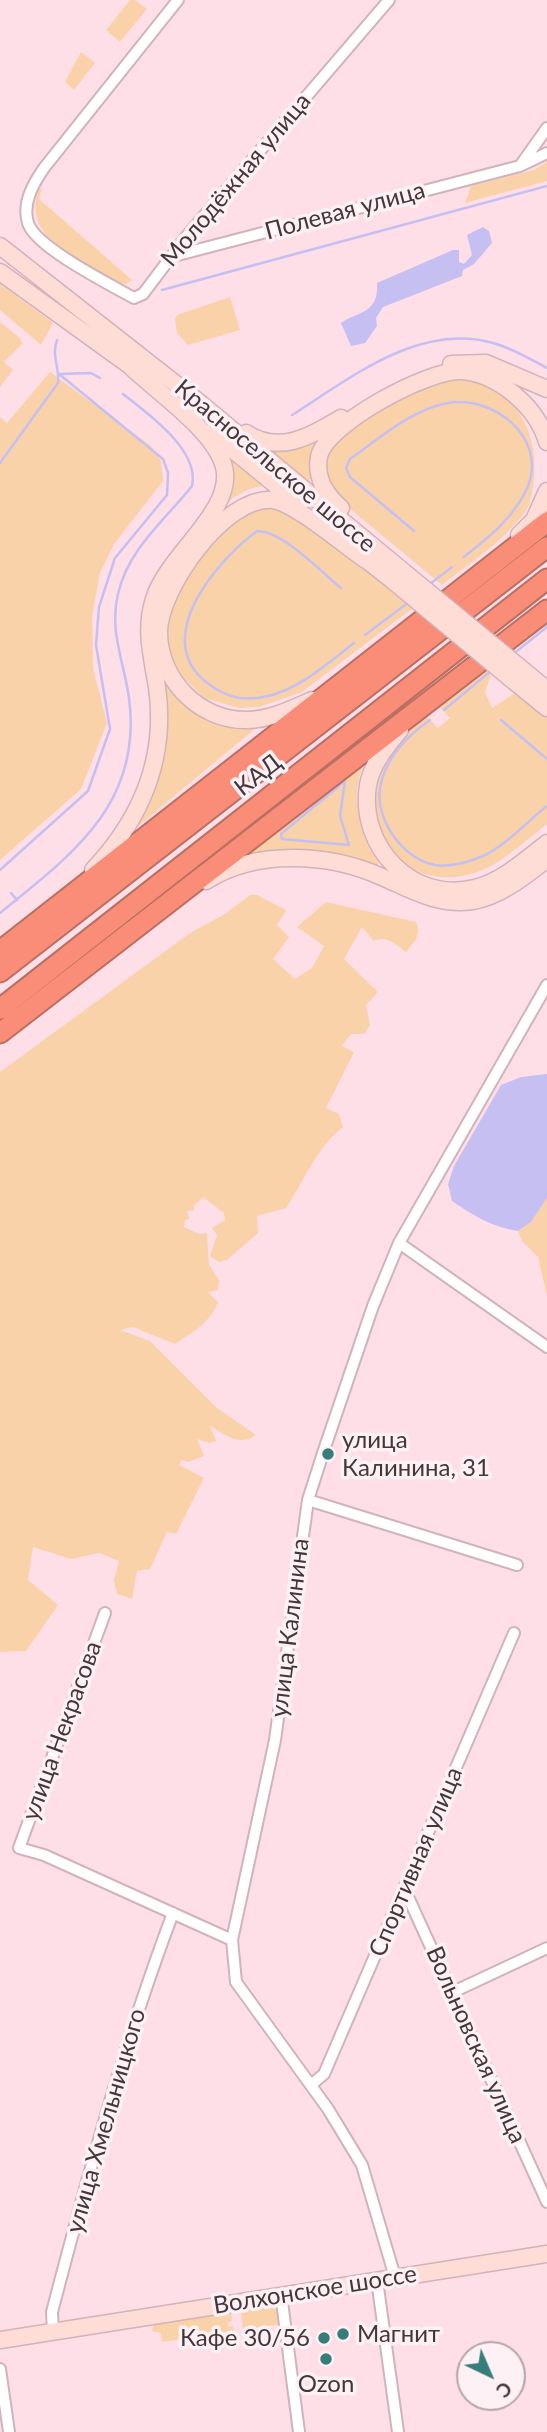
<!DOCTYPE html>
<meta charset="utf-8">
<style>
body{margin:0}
#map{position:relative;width:547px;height:2432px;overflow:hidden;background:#fedee7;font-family:Lato,sans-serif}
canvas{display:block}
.north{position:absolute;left:456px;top:2341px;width:70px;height:70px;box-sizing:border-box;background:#fef1f5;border:2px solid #b3a7aa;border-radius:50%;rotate:136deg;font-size:19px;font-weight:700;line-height:28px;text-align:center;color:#43373a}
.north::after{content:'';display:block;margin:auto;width:24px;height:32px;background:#367e79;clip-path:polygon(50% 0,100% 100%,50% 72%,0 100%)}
</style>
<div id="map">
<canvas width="547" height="2432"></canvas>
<div class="north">С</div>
</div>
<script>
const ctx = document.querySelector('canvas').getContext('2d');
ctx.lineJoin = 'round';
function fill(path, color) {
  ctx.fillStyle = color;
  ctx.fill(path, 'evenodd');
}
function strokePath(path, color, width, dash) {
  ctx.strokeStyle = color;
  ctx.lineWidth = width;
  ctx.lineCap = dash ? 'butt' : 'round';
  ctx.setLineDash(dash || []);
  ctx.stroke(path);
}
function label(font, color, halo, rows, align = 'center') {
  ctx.font = font + ' Lato,sans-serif';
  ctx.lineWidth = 7;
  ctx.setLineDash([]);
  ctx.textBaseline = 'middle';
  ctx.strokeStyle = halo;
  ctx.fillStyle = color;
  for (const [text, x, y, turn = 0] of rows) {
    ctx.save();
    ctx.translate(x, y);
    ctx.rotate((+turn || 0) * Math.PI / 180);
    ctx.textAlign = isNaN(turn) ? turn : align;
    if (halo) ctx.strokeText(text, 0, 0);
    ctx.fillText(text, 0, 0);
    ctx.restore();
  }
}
fill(new Path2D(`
 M130,0H135L147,9L120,42L106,30Z
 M81,52L95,63L74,90L65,82Z
 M547,162V181L465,203L471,186L534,170Z
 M42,188L39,199L132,280L126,284L116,282C82,262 22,239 38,191Z
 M0,284L53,323L41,345L0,310Z
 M230,297L240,330L188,345L177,333L175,319L177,315Z
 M0,322L21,339L22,344L4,362L13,370L0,387Z
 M50,372L151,446L161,461L163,481L114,544L100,573L92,616L93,668L107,723L81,789L0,860V417L7,423Z
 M456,379C521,384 547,443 529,505C510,538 472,561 442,585L337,498L325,478V455L334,441L408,394Z
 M320,437L312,454L310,484L272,452Z
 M231,458L268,485L249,489L224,503L232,477Z
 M263,505L299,515L413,608L302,692L259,707L239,708L204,698L173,667L164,631L173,590L232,518Z
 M482,668L491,675L485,692L492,708L515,693L547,718V824C525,841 503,863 477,872C428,890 377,861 372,808C368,772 397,733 424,714L438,728L450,718L437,704Z
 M164,679L185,698L262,723L125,837L137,816Z
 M369,751C347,799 357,817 379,861L377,867L235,861Z
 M250,895H257L286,910L277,925L289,937L273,959L295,979L312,968L324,946L297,927L326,902L416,922C422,935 414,942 406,952C395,944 387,935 374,941L362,927L344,959L378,992L366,1005L370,1025L364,1034H351L342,1046L354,1052L326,1108L339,1114L343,1127C316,1148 305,1180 286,1208L257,1216L258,1233L227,1260L219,1262L210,1256L217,1235L212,1228L225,1220L224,1213L203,1197L194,1206V1210L187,1211L189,1219L185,1220L184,1227L199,1234L207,1233L209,1265L219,1280L218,1290L208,1292L218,1302C210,1323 193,1332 175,1344L133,1327L120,1330L150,1341L217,1408L256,1435C239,1447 226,1435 210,1426L216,1441L209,1443L197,1439L204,1456L188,1462L182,1460L179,1465L204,1478L176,1534L167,1532L150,1569L137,1571L132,1599L117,1594L114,1580L119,1561L99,1553L71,1559L33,1547L28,1580L58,1605L26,1651L0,1652V1072L190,933L225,914Z
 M547,1198V1296L538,1257L522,1241L518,1231L531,1222Z
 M275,2306L281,2324L243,2330L241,2312Z
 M231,2313L232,2321L228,2323V2327L233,2326L234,2331L162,2342L161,2333L152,2331L154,2324Z`), '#fad2aa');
fill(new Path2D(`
 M483,227L489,231L492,243L474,264L463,270L462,276L383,307L376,318L377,326L365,343L351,346L341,323C358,311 379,314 377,283L453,250H459V262L464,264L472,255L467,235Z
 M547,1074V1198L531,1222L518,1231C492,1227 474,1216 452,1201L448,1184L454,1166L501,1085L521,1077Z`), '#c6bff2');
strokePath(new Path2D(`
 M162,290L547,186
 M59,374L91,373L100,378
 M292,415C351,378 419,322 493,343C512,348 530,359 547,368
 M0,463L58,383C60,367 51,356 57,340
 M414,531L350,477L346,468L350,459C379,439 412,409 448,403C493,395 547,437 528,486C515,517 489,537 464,557
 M430,584L452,567
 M341,588C320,571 283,531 257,531C214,563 146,644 213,687C231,699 247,701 268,696C301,688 328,663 354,643
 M365,635L409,602
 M512,655L547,627
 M444,710L492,670
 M430,720C407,736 385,759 380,788C375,820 403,859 435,865C450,867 469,862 483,856C505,846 527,822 547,806
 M501,720L547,759
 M345,781L340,816L349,845L282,839L281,834Z
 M0,870L88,791L110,729L96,645L99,607L115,558L167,495L168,473L163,459L59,374
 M11,893L17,900
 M0,913C73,854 143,803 129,698C124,662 109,631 118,594C128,549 165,520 192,486C200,450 148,414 123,394`), '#c6bff2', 2.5);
const minor = new Path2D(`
 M178,0L44,168C33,184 22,203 28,223C35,247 111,285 134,298L143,294L186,237L389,0
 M520,166L547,128
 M170,257L520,166L547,153
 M399,1243L547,1347
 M308,1500L517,1565
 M105,1613L19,1848L44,1855L232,1940
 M404,1888L547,2202
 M453,1992L547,1948
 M311,2085L324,2074L514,1633
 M395,2277L362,2165L328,2109L236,1982L232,1940L275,1740L308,1500L323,1453L373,1306L399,1243L547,985
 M377,2280L398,2432
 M281,2294L299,2432
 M53,2332L52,2312C87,2178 124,2043 173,1913
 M0,2369L9,2432`);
const secondary = new Path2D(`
 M0,246L200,403L404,572
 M0,272L140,373
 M451,364L486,363L547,389
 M211,432L299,504
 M246,433C280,455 310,436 341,418
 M341,508C327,496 315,478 319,457C325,424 428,370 460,371C498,373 537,407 547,442
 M519,535L534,520L547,491
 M359,554L392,580
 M517,665L547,690
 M510,678L547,708
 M312,700C292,709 269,720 247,720C199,721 159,679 159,632C159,589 225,495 273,500C295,503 345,546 366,560
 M400,730C387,746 372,763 368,785C358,846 412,904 475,888C503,881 525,860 547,843
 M93,870C141,819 167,758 157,687C152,656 144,630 154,599C167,555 235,511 224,467C215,431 157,392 131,367
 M206,881C256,849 329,853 382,877C412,890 438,906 473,901C501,896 525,876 547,859
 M0,2340L547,2254`);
const motorway = new Path2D(`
 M0,951L547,522
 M0,972L547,547
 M0,1009L547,579
 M0,1033L547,610`);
strokePath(minor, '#d1b3bb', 14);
strokePath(secondary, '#d1b3bb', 19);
strokePath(motorway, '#b96f62', 23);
strokePath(minor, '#fff', 10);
strokePath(secondary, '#fdddd6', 16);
strokePath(motorway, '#f98d77', 19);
const secondaryBridge = new Path2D(`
 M404,572L517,665
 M392,580L510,678`);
strokePath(secondaryBridge, '#d1b3bb', 19, []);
strokePath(secondaryBridge, '#fdddd6', 16);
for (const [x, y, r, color] of [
 [328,1454,7,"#367e79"],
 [343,2334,7,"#367e79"],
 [324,2338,7,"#367e79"],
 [326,2359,7,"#367e79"]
]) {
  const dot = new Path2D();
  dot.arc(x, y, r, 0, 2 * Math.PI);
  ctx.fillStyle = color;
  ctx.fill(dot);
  strokePath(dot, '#fef1f5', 2.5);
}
label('24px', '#43373a', '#fef1f5', [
 ["Молодёжная улица",236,180,-50],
 ["Полевая улица",345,211,-15],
 ["Красносельское шоссе",275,466,40],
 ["КАД",258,775,-38],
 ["улица Калинина",290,1628,-83],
 ["улица Некрасова",62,1731,-70],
 ["Спортивная улица",416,1862,-67],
 ["Вольновская улица",476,2045,66],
 ["улица Хмельницкого",106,2121,-74],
 ["Волхонское шоссе",315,2290,-9]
]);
label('24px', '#43373a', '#fef1f5', [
 ["улица",342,1440],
 ["Калинина, 31",342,1468],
 ["Магнит",357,2334],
 ["Кафе 30/56",310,2338,"right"],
 ["Ozon",326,2384,"center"]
], 'left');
</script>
